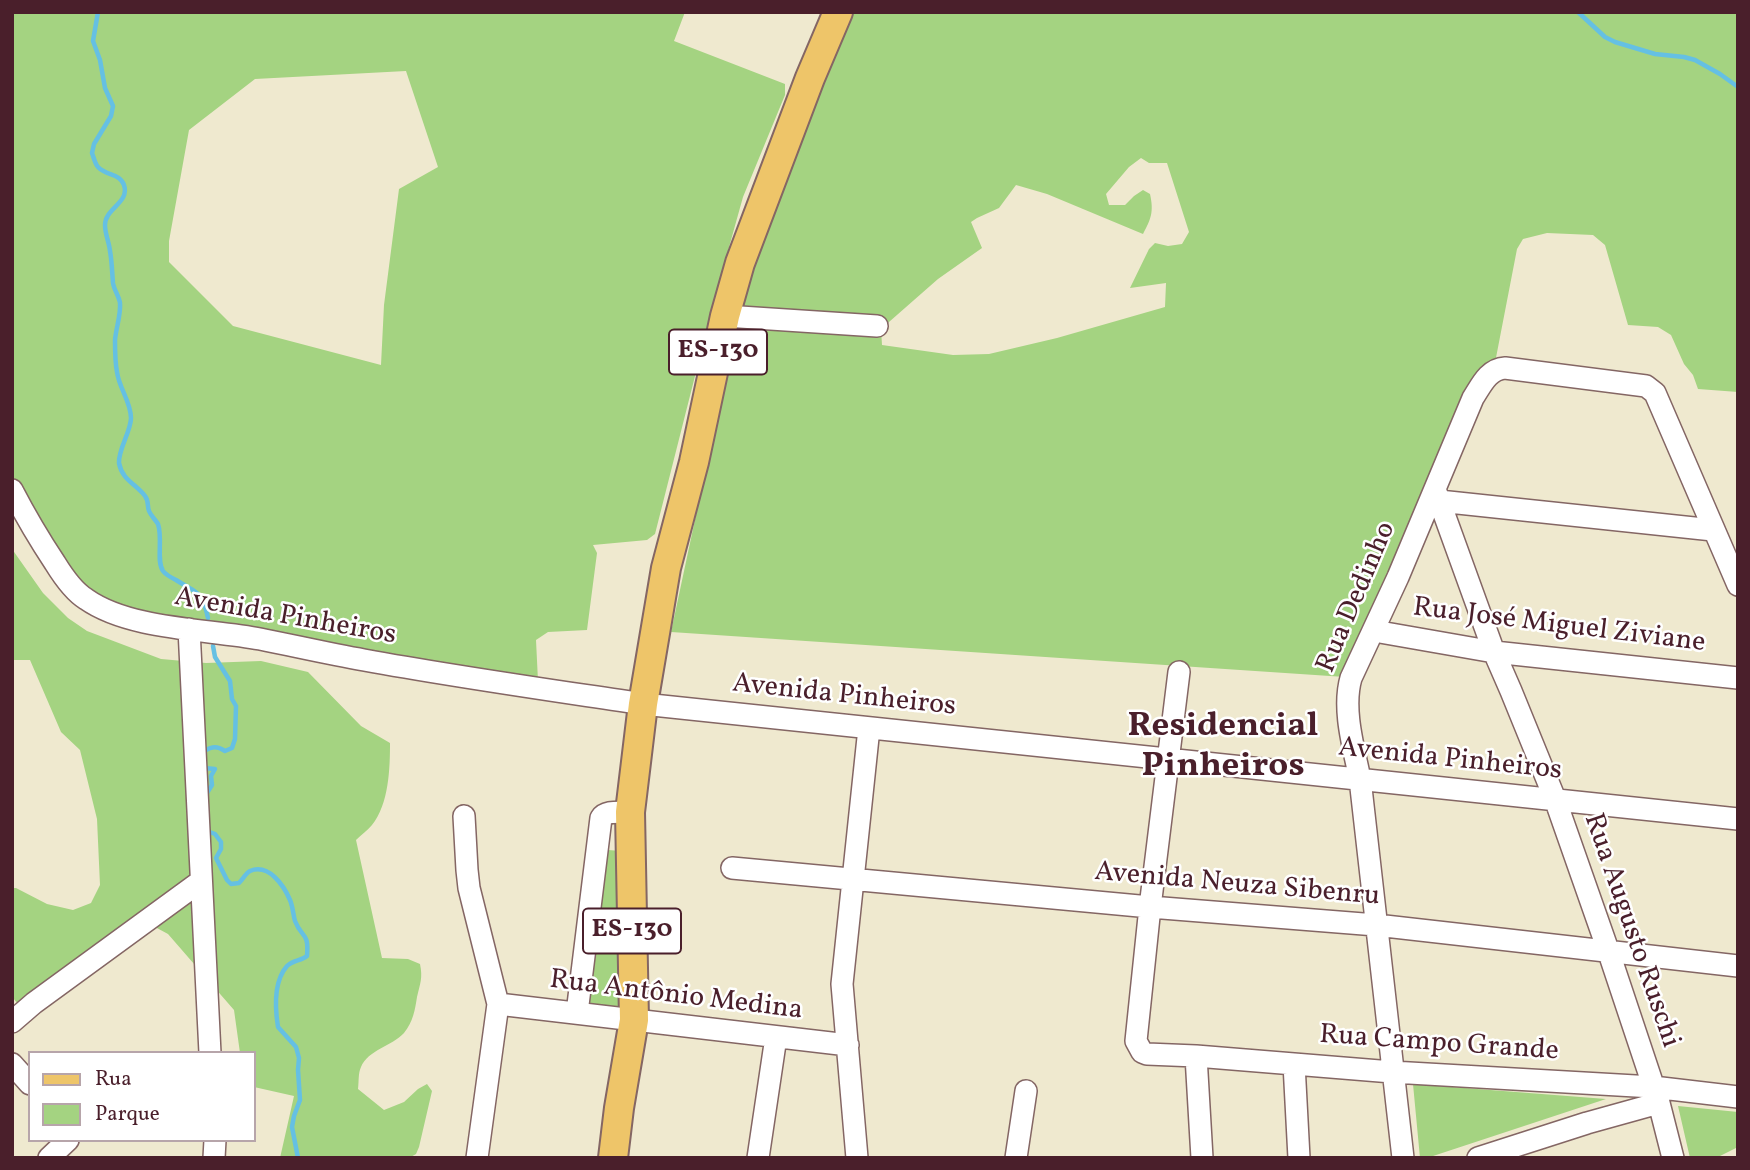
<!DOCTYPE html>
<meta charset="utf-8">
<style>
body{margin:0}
#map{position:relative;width:1750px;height:1170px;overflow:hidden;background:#efe9cf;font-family:Vollkorn,serif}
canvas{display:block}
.frame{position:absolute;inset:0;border:14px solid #4a1f2b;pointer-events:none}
.legend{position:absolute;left:28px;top:1051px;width:228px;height:91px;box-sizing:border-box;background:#fff;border:2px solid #b7a5aa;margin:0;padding:9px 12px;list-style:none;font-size:21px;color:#4a1f2b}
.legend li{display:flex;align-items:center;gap:14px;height:35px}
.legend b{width:35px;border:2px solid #b7a5aa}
</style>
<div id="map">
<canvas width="1750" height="1170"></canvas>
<div class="frame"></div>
<ul class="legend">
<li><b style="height:9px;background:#eec569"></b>Rua</li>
<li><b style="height:19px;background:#a4d381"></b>Parque</li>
</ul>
</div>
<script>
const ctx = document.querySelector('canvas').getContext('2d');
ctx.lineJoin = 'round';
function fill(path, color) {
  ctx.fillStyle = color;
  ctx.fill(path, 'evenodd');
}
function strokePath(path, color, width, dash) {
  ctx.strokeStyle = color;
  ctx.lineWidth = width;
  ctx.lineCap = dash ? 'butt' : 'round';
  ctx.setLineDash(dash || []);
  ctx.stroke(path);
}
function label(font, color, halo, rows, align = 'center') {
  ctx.font = font + ' Vollkorn,serif';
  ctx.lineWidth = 5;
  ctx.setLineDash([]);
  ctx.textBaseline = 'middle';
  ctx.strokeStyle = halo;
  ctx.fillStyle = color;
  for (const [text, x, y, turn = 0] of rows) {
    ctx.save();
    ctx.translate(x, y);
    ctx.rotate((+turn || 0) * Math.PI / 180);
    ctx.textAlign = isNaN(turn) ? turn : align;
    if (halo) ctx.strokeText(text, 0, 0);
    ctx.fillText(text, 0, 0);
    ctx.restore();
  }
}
fill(new Path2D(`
 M12,12H685L674,41L785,84V95L743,197L714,301L655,534L647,540L593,545L597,553L587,630L548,632L536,640L538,681L209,637L99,603L63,567L12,481ZM406,71L438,167L399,189L384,305L381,365L233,326L169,262V241L189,130L255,79Z
 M853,12H1738V392L1698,389L1693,375L1684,364L1671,335L1658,327L1628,325L1605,245L1593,235L1547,233L1523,239L1517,249L1494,368L1345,677L671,632L737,323L784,153ZM1141,158L1149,163H1167L1189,232L1182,244L1168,246L1155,243L1149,249L1130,288L1166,283L1165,307L1057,338L989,354L953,355L882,345L881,329L938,279L982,248L971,222L977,218L999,208L1016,185L1047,194L1143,234C1151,219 1154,212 1150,194L1143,190L1134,196L1125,205H1109L1106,194L1129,167Z
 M12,549L43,593L68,618L87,631L161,659L206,663L261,661L308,672L361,726L390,743C390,768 389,804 372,825C368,830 361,835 356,840L382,958L408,959L420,964C423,978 420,984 417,997C415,1010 413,1022 404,1033C392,1046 368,1050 361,1067C358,1073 359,1082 358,1089L384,1110L404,1102L418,1089L427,1084L432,1091L419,1147L416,1154L409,1158H280L294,1096L254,1087V1053H240L234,1010L168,934L155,927L19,1005L12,997V888H16L47,904L73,910L91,903L100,885L97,819L80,750L61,732L30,660H12Z
 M608,850L621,851L619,1008L587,1004Z
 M1413,1084L1606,1099L1427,1158H1420Z
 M1678,1106L1738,1112V1147L1716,1158H1690Z`), '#a4d381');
strokePath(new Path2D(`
 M98,12L93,41L100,60L105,88L113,106L111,116L94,144L92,153C94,158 95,164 98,167C106,176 120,173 124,185C130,203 105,208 105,225C105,234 109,242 110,251C112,262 112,272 113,283C114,290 119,296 120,303C121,315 116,328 115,340C115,350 115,362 117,372C119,388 131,402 131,418C131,431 118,450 119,463C122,480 136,484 145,496C149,501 147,506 149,511C151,516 155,519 158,524C163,539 156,561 163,571C166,575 172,578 176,580C198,594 202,590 208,618
 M1578,12L1605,37L1615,42L1655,54L1684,57L1695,60L1720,74L1738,87
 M204,753V751C213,746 217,746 225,751L232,748L235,739L236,706L232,699L230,681L215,657L213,646
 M203,765L204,768L215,769L211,776L212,785L205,796
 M207,831L215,834L221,842V849L216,858L227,880L231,884L239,883C243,879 246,873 250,871C269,863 284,886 290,900C293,907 293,914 295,921C302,939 309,931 307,956C301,961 293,960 287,966C273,982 275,1008 278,1027L296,1047L299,1058L298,1070L300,1100L294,1116L292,1127L298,1158`), '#65c0e3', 4.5);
const minor = new Path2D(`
 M725,316L877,326
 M1435,489L1494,652L1511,691L1555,799L1608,950L1659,1103L1673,1158
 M12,490C25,515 39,539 55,563C63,576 73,591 86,599C130,630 208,629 260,639C295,646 330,654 364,660C457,677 550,690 643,704L1738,819
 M1439,501L1713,530
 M189,629L210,1053
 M1374,631L1494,652L1738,678
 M1179,672L1150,907L1136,1041L1142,1052L1147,1054L1196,1056L1392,1072L1653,1087L1738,1097
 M464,816L467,870L469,888L498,1004L477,1158
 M732,868L1150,907L1376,925L1738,966
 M498,1004L848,1045
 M577,1013L601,818C606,810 621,813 630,812
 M12,1022L34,1003L201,881
 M1196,1056L1202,1158
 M12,1064L30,1084
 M1294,1064L1299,1158
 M49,1158L68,1140
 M214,1158L215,1140
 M758,1158L776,1037
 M857,1158L842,984L869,728
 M1016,1158L1026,1091
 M1403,1158L1360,779C1354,749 1342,709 1351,678L1398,577L1473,398C1481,386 1488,369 1505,368L1646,386L1655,393L1738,585
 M1478,1158L1587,1123L1659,1103`);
const major = new Path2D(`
 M613,1158L619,1108L634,1020L630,812L643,704L666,568L694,462L725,316L740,263L810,78L838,12`);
strokePath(minor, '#846664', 24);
strokePath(major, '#846664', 32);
strokePath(minor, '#fff', 21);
strokePath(major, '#eec569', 28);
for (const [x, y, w] of [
 [718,352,98],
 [632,931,98]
]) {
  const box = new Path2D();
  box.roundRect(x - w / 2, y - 22.5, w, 45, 5);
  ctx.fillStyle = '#fff';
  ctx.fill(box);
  strokePath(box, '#4a1f2b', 2);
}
label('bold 26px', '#4a1f2b', null, [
 ["ES-130",718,352],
 ["ES-130",632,931]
]);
label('28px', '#4a1f2b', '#fff', [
 ["Rua Dedinho",1358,598,-67],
 ["Avenida Pinheiros",285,618,10],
 ["Rua José Miguel Ziviane",1559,627,7],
 ["Avenida Pinheiros",844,697,6],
 ["Avenida Pinheiros",1450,761,6],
 ["Avenida Neuza Sibenru",1237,886,5],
 ["Rua Augusto Ruschi",1630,931,71],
 ["Rua Antônio Medina",676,997,7],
 ["Rua Campo Grande",1439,1045,4]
]);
label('bold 35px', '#4a1f2b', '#fff', [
 ["Residencial",1223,729],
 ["Pinheiros",1223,769]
]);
</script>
